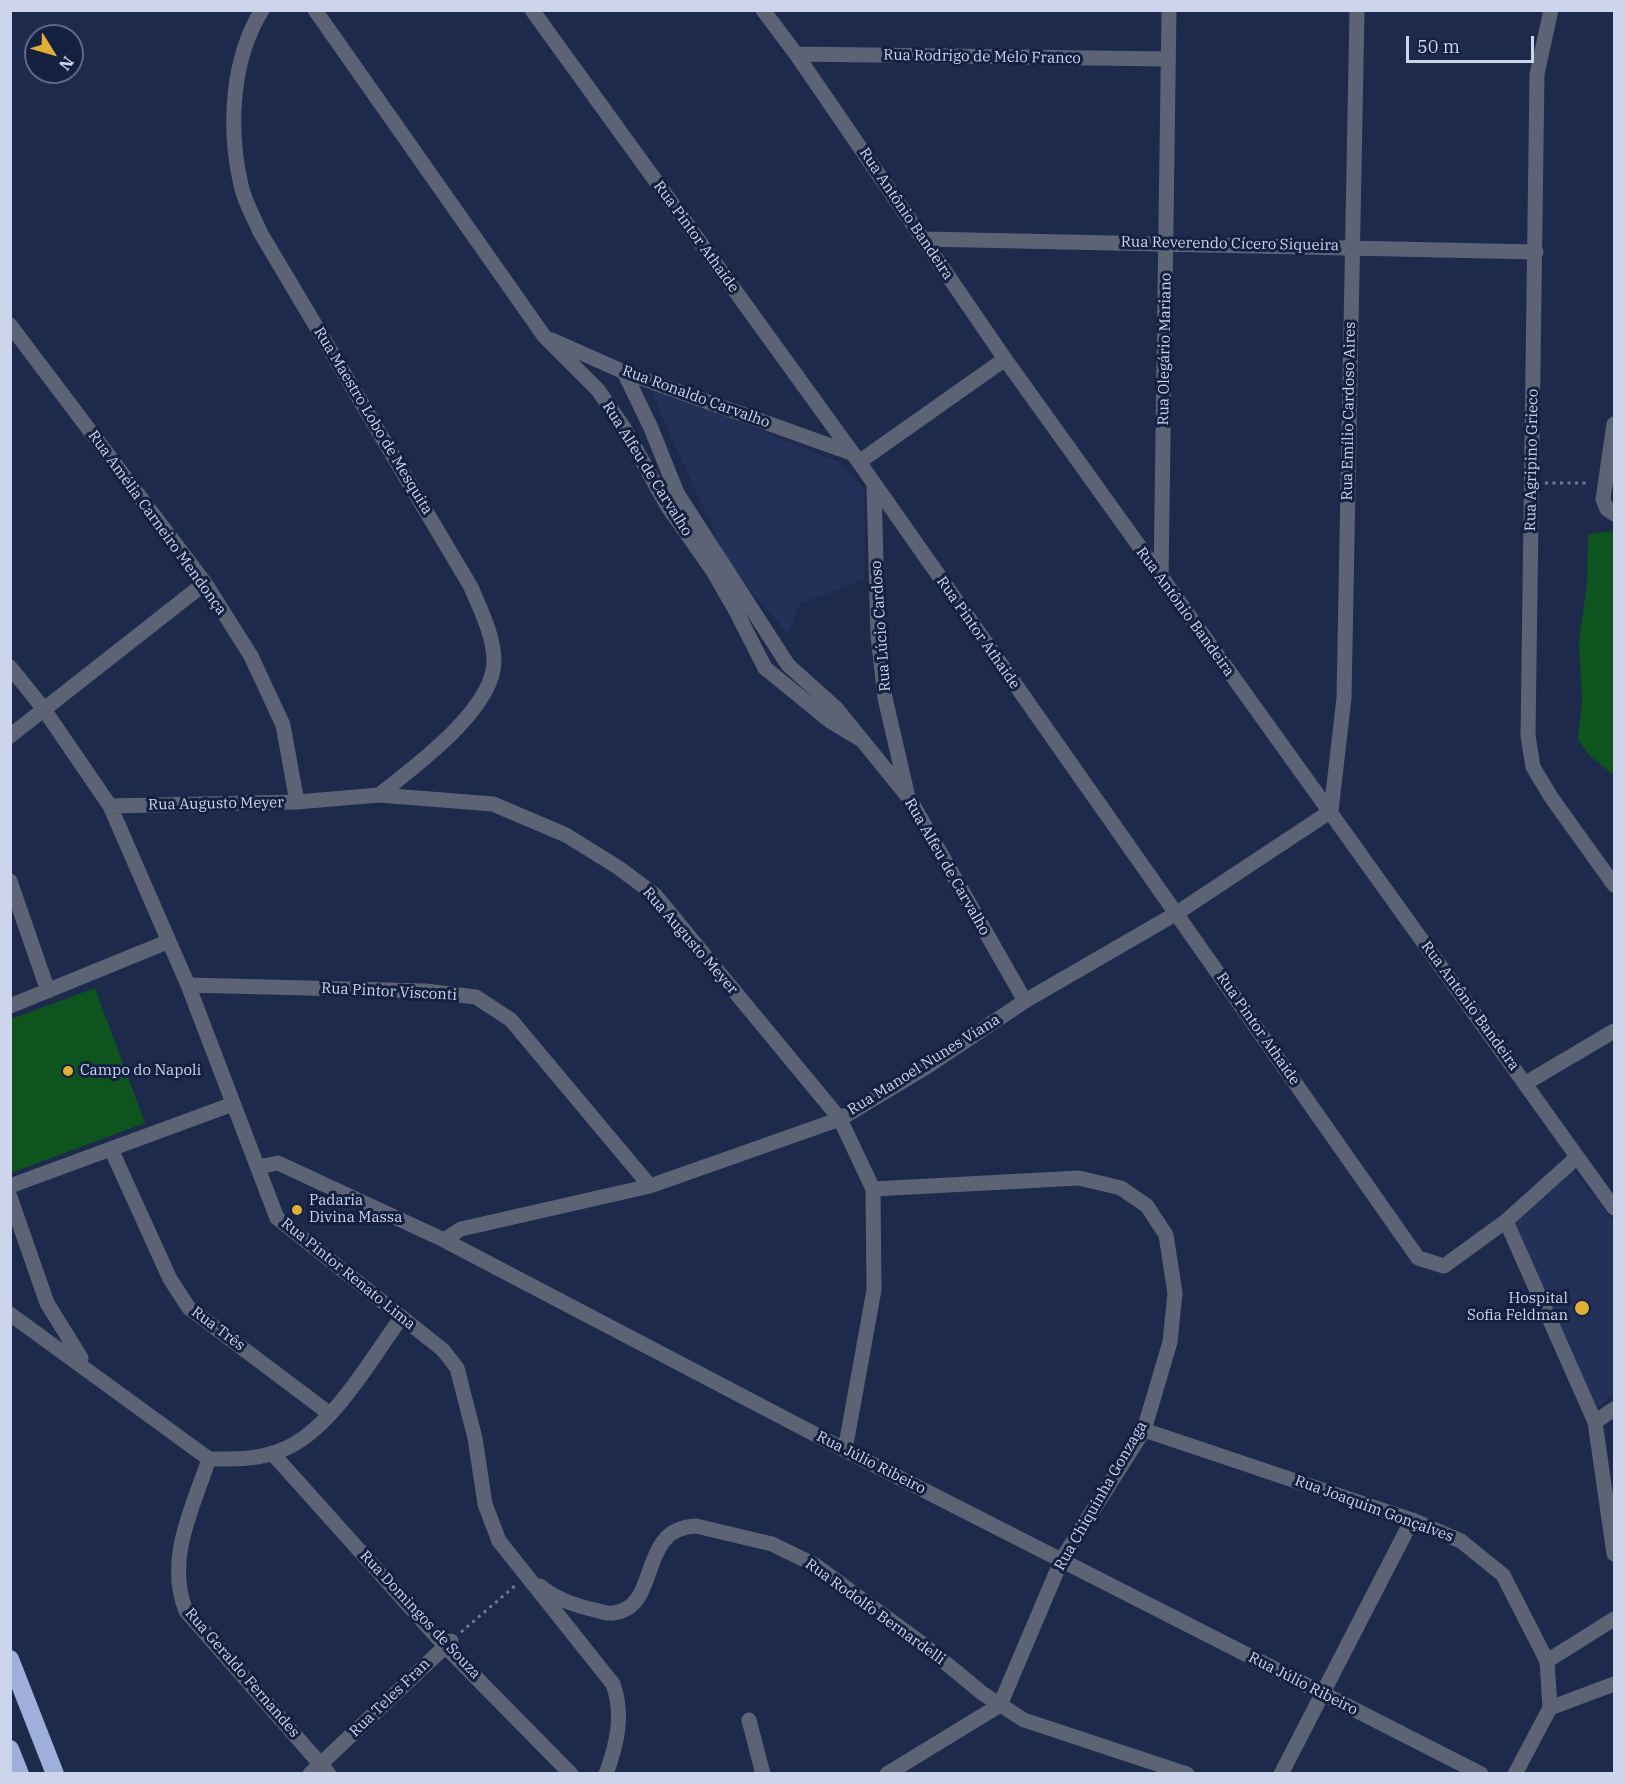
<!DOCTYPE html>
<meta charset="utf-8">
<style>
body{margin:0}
#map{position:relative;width:1625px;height:1784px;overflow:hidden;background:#1d2a4b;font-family:"IBM Plex Serif",serif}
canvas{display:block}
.frame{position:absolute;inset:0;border:12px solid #ccd5eb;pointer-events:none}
.north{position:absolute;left:24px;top:24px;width:60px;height:60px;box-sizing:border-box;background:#142040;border:2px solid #5e6884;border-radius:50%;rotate:127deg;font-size:16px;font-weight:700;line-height:24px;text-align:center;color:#ccd5eb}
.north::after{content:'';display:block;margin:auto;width:21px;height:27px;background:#dfb034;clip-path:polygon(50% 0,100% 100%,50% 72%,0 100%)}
.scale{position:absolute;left:1406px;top:36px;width:128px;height:27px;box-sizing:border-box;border:3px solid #ccd5eb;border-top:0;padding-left:8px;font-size:18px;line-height:21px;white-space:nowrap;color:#ccd5eb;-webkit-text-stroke:4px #142040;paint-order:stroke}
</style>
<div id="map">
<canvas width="1625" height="1784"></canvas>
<div class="frame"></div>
<div class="north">N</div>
<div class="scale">50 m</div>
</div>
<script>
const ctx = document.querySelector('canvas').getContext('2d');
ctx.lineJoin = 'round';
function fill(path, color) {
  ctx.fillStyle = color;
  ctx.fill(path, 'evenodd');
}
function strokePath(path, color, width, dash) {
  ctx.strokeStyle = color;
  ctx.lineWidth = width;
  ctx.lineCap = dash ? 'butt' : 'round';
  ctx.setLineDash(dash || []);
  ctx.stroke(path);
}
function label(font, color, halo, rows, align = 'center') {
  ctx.font = font + ' "IBM Plex Serif",serif';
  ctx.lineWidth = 6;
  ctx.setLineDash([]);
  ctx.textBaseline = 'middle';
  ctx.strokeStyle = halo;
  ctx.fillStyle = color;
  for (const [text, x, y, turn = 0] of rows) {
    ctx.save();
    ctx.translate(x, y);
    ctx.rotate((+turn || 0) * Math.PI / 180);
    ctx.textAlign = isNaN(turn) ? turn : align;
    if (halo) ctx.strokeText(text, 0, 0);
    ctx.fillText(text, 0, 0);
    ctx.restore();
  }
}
fill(new Path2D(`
 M648,385L841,463L865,490L864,579L800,604L788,634L730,566Z
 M1572,1169L1614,1222V1393L1596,1410L1512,1222Z`), '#233159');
fill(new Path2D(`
 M1614,531V775L1591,757L1578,740L1582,700L1579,641L1587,584L1588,534Z
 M95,988L145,1123L11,1173V1019Z`), '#0e541f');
strokePath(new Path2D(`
 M1545,483H1590
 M461,1632L516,1585`), '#6e7995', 3, [3, 4.5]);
strokePath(new Path2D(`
 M262,10C231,60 228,129 241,185C244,201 254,217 260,232L471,587C481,611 494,636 494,662C493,710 414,767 379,795
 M315,10L544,336L598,390L624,428L668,507L713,571L736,611L765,668L830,721L860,739
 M532,10L859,462L1418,1258L1444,1266L1506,1221L1576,1158
 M763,10L796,54L1005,359L1614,1208
 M1551,10L1537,74L1528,736L1533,767L1551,797L1614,885
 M796,54L1168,59
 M924,239L1536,252
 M10,325L205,583L251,656L283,725L297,802
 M552,340L624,372L851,453
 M624,372L651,428L677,493L788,665L836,708L909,798L1025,1001
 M1614,424L1603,499L1607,509L1614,514
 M859,462L1005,359
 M874,487L878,636L885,698L907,793
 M1161,579L1169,10
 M10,667L43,708L110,806L188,985L277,1218L443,1350L457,1368L475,1438L485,1504L499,1541L613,1684C624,1715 617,1744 606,1774
 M10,736L205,583
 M110,806L297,802L379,795L493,804L566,835L619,868L655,895L840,1119L873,1189L874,1290L845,1450
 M1331,811L1344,698L1357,10
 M10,881L48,991
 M188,985L425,991L476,997L511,1020L650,1186
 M10,1006L167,942
 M1526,1083L1614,1031
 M111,1149L170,1279L189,1308L330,1414
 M258,1167L278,1163L444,1240L845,1450L1481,1774
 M10,1186L233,1104
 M873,1189L1079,1178L1121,1188L1147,1206L1166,1235L1175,1293L1170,1342L1144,1430L1062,1559L1000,1705L887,1774
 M10,1197L47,1303L81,1358
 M1506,1221L1595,1422L1614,1554
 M444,1240L461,1229L650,1186L840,1119L928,1066L1025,1001L1177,913L1331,811
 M10,1314L209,1459
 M1595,1422L1614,1409
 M1144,1430L1412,1520L1461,1541L1503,1575L1547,1661L1550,1708L1515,1774
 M272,1453L445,1646L571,1774
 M209,1459C193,1507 165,1560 186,1611L329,1774
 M209,1459C233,1459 259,1460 282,1450C332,1430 370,1360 401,1318
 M540,1586C555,1598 576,1606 595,1610C600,1611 608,1614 613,1613C662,1608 636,1528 696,1526L772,1544L815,1565L924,1645L982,1693L1024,1720L1187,1774
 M1547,1661L1614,1619
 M1550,1708L1614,1684
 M749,1720L763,1774
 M310,1774L451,1641
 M1281,1774L1412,1520`), '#5c6374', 15);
strokePath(new Path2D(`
 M10,1659L55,1774
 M10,1749L20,1774`), '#9eafd9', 18);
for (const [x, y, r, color] of [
 [68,1071,6,"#dfb034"],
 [297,1210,6,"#dfb034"],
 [1582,1308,8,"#dfb034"]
]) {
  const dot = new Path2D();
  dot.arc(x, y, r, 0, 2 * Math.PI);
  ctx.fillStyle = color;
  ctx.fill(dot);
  strokePath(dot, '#142040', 2);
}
label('15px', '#ccd5eb', '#142040', [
 ["Rua Rodrigo de Melo Franco",982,57,1],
 ["Rua Antônio Bandeira",906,214,56],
 ["Rua Pintor Athaide",696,237,54],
 ["Rua Reverendo Cícero Siqueira",1230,244,1],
 ["Rua Olegário Mariano",1165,349,-89],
 ["Rua Ronaldo Carvalho",696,397,20],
 ["Rua Emílio Cardoso Aires",1349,411,-89],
 ["Rua Maestro Lobo de Mesquita",373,421,59],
 ["Rua Agripino Grieco",1532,460,-89],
 ["Rua Alfeu de Carvalho",647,469,58],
 ["Rua Amélia Carneiro Mendonça",157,523,54],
 ["Rua Antônio Bandeira",1185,612,54],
 ["Rua Lúcio Cardoso",881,626,-94],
 ["Rua Pintor Athaide",978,633,55],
 ["Rua Augusto Meyer",216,804,-1],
 ["Rua Alfeu de Carvalho",947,867,60],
 ["Rua Augusto Meyer",690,941,49],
 ["Rua Pintor Visconti",389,992,3],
 ["Rua Antônio Bandeira",1470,1006,54],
 ["Rua Pintor Athaide",1258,1029,55],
 ["Rua Manoel Nunes Viana",924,1065,-32],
 ["Rua Pintor Renato Lima",348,1274,39],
 ["Rua Três",218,1329,37],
 ["Rua Júlio Ribeiro",871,1463,27],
 ["Rua Chiquinha Gonzaga",1101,1496,-60],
 ["Rua Joaquim Gonçalves",1374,1509,20],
 ["Rua Rodolfo Bernardelli",875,1612,36],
 ["Rua Domingos de Souza",420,1615,47],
 ["Rua Geraldo Fernandes",242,1673,49],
 ["Rua Júlio Ribeiro",1303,1684,27],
 ["Rua Teles Fran",390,1698,-44]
]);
label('15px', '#ccd5eb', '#142040', [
 ["Campo do Napoli",80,1071],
 ["Padaria",309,1201],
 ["Divina Massa",309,1218],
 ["Hospital",1568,1299,"right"],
 ["Sofia Feldman",1568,1316,"right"]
], 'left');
</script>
